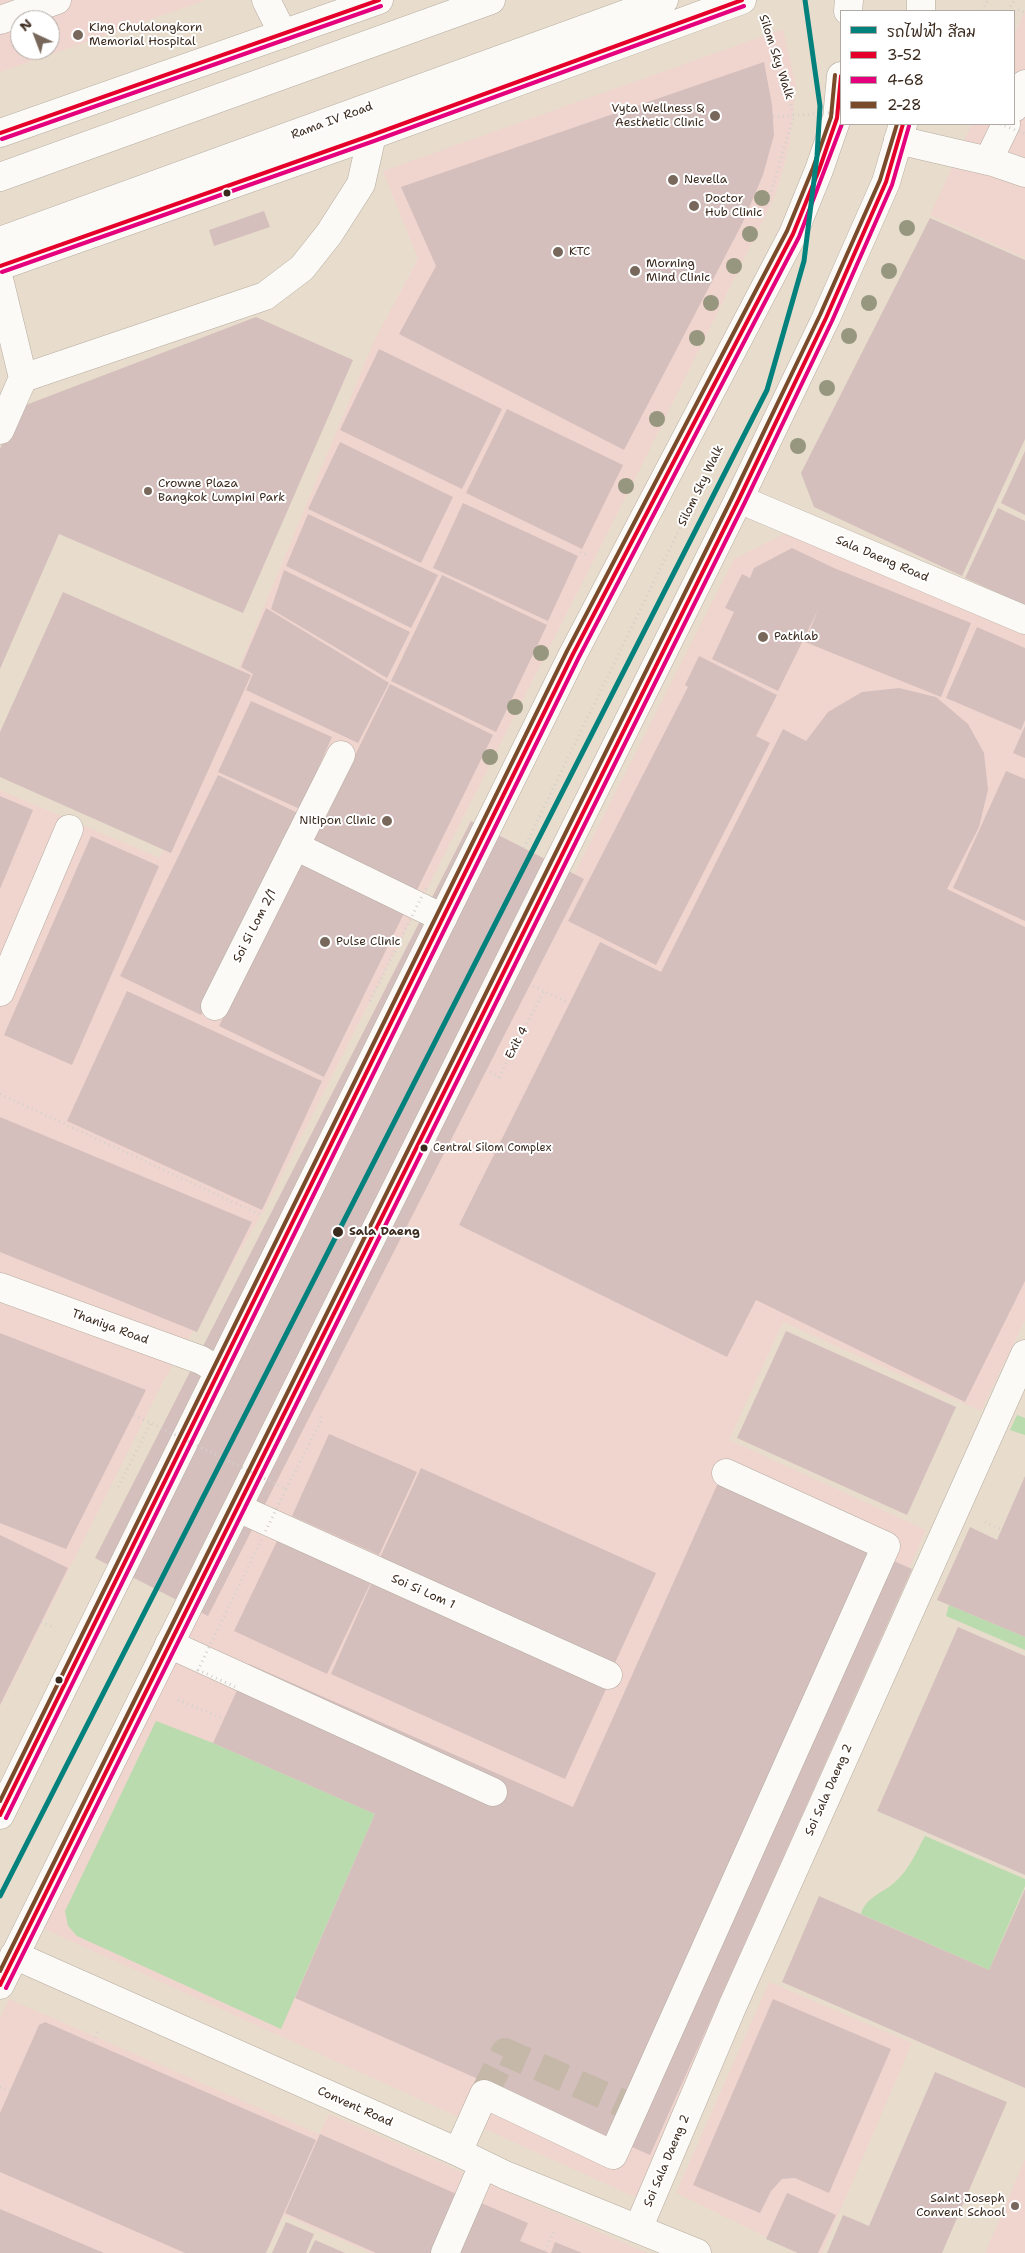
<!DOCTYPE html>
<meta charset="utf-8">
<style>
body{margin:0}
#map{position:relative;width:1025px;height:2253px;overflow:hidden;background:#e8dccc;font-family:"Shantell Sans","Playpen Sans Thai",sans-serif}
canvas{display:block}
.legend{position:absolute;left:840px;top:10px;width:175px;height:115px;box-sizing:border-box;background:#fff;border:1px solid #b1aaa5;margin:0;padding:6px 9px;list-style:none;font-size:15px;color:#3b2a1e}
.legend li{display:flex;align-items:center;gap:10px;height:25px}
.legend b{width:25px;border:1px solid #b1aaa5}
.north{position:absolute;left:10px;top:10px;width:50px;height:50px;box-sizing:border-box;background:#fff;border:1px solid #b1aaa5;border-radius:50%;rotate:317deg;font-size:14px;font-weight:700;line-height:20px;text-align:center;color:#3b2a1e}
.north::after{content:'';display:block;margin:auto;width:18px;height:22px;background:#78685b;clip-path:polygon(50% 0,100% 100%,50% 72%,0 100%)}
</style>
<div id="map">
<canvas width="1025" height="2253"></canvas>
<ul class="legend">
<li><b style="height:6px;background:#02817d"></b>รถไฟฟ้า สีลม</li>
<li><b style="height:6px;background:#e4002b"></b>3-52</li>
<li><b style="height:6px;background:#e5007d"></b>4-68</li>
<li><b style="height:6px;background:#7a4b2a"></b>2-28</li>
</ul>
<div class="north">N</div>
</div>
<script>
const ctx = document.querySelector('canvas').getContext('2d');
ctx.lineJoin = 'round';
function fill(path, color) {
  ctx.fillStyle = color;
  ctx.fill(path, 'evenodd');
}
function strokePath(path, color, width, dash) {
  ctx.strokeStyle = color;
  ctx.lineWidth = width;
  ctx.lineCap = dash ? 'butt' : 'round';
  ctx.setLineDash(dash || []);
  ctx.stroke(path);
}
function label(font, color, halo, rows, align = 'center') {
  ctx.font = font + ' "Shantell Sans",sans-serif';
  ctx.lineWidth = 4;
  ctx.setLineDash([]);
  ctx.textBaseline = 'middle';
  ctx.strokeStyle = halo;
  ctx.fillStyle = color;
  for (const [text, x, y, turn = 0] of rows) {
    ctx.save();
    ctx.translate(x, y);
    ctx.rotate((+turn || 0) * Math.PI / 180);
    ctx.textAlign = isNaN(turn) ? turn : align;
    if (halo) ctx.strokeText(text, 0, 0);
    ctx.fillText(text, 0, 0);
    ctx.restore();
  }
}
fill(new Path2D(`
 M0,0H206L0,72ZM20,20H50V50H20Z
 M1025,11V258L930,215L972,124H1014V35Z
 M783,29L796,85L789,147L776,194L641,467L263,1212L163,1382L0,1707V790L160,858L374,341L418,259L383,171Z
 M792,530L1025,625V1320L981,1411L783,1322L729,1440L926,1530L637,2198L40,1927L734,559Z
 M769,1982L912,2043L822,2253H799L676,2193Z
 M9,1999L319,2134L329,2114L647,2253H371L284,2215L266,2253H0V2018Z
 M1025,2159V2253H985Z`), '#f0d5cf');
fill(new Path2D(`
 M1017,1415L1025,1418V1435L1010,1430Z
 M949,1605L1025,1637V1650L946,1616Z
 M156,1721L213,1743L375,1814L281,2029L77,1936L68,1926L65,1911Z
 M925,1836L1025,1879V1886L989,1970L861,1914C864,1901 878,1894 889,1887C907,1874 915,1855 925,1836Z`), '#b9dbad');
fill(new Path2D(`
 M764,62L772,105L774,135L763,175L743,222L624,450L399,334L436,266L401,187Z
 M264,211L270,227L214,246L209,230Z
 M930,218L1025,260V439L962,576L814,507L801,473Z
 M256,317L353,360L243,613L59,534L0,669V449L18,408Z
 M379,349L502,409L462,489L340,430Z
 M507,409L623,465L582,549L466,493Z
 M340,442L453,497L421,563L308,509Z
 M1025,451V515L1001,503Z
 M463,503L578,556L548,621L433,568Z
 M998,508L1025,521V605L965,578Z
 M308,514L438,575L411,628L286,566Z
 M792,548L834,568L971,623L941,697L805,642L818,610L778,691L712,659L734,612L725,608L742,574L750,578L754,568Z
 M284,570L410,632L387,678L271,609Z
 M442,575L547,625L496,732L391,681Z
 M63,592L251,675L171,853L0,777V732Z
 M266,608L389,683L358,743L246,690L253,674L241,667Z
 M977,627L1025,648V720L1021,730L946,698Z
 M699,656L777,695L756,736L770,743L656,965L568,921L688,687L685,685Z
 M390,684L493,735L415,894L312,843Z
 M899,688L936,697L968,724L984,753L988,790L979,827L947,889L1025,927V1281L965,1402L756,1300L727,1357L459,1225L600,942L661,972L783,729L806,741L828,712L862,692Z
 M251,701L332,737L300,809L218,772Z
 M1025,726V758L1013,753Z
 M1006,771L1025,779V921L953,888Z
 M218,775L300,814L201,1015L120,976Z
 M0,796L33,810L0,889Z
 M471,821L584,879L208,1616L95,1558Z
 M91,836L159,866L72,1065L4,1035Z
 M303,856L407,907L324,1077L219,1026Z
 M127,991L322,1081L262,1210L67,1121Z
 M0,1117L252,1222L197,1332L0,1252Z
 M786,1331L956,1407L907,1515L737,1438Z
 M0,1333L146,1390L66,1549L0,1523Z
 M329,1434L417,1472L379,1555L292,1516Z
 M421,1468L656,1573L614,1665L379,1560Z
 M1025,1476V1637L937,1600L970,1527L997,1540Z
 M718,1483L912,1569L650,2155L295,1998L375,1814L213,1743L249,1664L573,1807Z
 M0,1535L68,1568L0,1705Z
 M279,1537L372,1580L327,1674L234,1631Z
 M372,1582L607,1687L565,1779L331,1674Z
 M958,1627L1025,1656V1875L877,1811Z
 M1025,1889V2088L782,1982L819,1896L989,1970Z
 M773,1999L891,2049L829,2193L795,2178L782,2179L771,2191L760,2213L693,2185Z
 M45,2022L316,2140L266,2253H185L0,2172V2113L39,2025Z
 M935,2072L1007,2102L942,2253H827L843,2215L869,2226Z
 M320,2134L461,2196L435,2253H376L285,2213Z
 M787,2193L836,2215L818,2253H798L766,2239Z
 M479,2202L528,2223L520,2241L549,2253H457Z
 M0,2209L71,2239L104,2253H0Z
 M286,2222L314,2234L306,2253H272Z
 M315,2240L345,2253H309Z
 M555,2242L582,2253H551Z`), '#d4bfbd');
strokePath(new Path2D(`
 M484,2094L505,2052L635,2109`), '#c5b8a9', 28, [28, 14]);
const minor = new Path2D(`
 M266,0L283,34
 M0,20L57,0
 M1014,108L1025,84
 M898,140L993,162L1025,173
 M993,162L991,155L1006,124
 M0,283L23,378L265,296L302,268L329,234L361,184L372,135
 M0,430L23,378
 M739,499L1025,620
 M295,846L443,918
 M0,992L69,829
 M215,1006L341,755
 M0,1287L201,1360L218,1370
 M238,1508L608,1675
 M169,1644L493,1792
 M14,1955L458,2152L505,2175L697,2253
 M458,2152L484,2094L613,2155L886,1546L726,1473
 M638,2229L733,2005L1025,1354
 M445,2253L483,2165`);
const major = new Path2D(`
 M848,11L849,0
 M921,11V0
 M0,133L379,0
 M0,177L491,0
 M0,241L664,0
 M0,266L372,135L742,0
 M0,1815L573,654L793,234L819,170L837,118L841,76
 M0,1985L739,499L826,318L886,182L903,124`);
strokePath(minor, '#b5aca0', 29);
strokePath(major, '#b5aca0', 29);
strokePath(new Path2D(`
 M1018,10L1025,13
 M982,11L988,0
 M1008,11L1014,0
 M765,23L794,115L766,208
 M580,552L589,556
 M524,848L702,483
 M533,986L569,1003
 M490,1072L499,1077L544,991
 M0,1094L261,1215
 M118,1487L151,1423
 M286,1489L321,1421V1416
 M985,1522L1002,1530
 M41,1622L55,1628
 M178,1700L224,1719
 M93,2042L98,2031
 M0,2087L10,2091
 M545,2251L554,2231`), '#d4d0cb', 3, [1, 4]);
strokePath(minor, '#fcfaf7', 28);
strokePath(major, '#fcfaf7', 28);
strokePath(new Path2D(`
 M773,117L841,112
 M1000,124L1025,134
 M370,1001L426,888
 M134,1415L286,1489L198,1670L238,1688`), '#d4d0cb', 3, [1, 4]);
strokePath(new Path2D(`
 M0,133L379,0
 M0,266L372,135L742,0
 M0,1815L573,654L793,234L819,170L837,118L841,76
 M0,1985L739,499L826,318L886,182L903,124`), '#e4002b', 4);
strokePath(new Path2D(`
 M2,139L381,6
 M2,272L374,141L744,6
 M6,1818L579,657L799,237L842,124
 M6,1988L745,502L832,321L892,185L909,126`), '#e5007d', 4);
strokePath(new Path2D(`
 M0,1801L567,651L787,231L813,168L831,117L835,75
 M0,1971L733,496L820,315L880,180L897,124`), '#7a4b2a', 4);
strokePath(new Path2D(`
 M0,1896L767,390L804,261L817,156L820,106L805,0`), '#02817d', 5);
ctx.fillStyle = '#979780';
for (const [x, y] of [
 [762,198],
 [907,228],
 [750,234],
 [734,266],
 [889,271],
 [711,303],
 [869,303],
 [849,336],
 [697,338],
 [827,388],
 [657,419],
 [798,446],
 [626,486],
 [541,653],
 [515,707],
 [490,757]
]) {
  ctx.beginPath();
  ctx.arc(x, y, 8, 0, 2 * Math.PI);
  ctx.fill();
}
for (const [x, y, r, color] of [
 [78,35,6,"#78685b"],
 [715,116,6,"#78685b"],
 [673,180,6,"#78685b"],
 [227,193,4.5,"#3b2a1e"],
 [694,206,6,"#78685b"],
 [558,252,6,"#78685b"],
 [635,271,6,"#78685b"],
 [148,491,5,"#78685b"],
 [763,637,6,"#78685b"],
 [387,821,6,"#78685b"],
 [325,942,6,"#78685b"],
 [424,1148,4.5,"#3b2a1e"],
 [338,1232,6,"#3b2a1e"],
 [59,1680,4.5,"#3b2a1e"],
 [1015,2206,5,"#78685b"]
]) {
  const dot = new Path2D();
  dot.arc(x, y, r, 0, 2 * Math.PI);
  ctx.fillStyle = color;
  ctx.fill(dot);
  strokePath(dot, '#fff', 2);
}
label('11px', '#3b2a1e', '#fff', [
 ["Central Silom Complex",433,1148]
], 'left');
label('12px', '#3b2a1e', '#fff', [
 ["King Chulalongkorn",89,28],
 ["Memorial Hospital",89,42],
 ["Vyta Wellness &",704,109,"right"],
 ["Aesthetic Clinic",704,123,"right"],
 ["Nevella",684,180],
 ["Doctor",705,199],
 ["Hub Clinic",705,213],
 ["KTC",569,252],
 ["Morning",646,264],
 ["Mind Clinic",646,278],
 ["Crowne Plaza",158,484],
 ["Bangkok Lumpini Park",158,498],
 ["Pathlab",774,637],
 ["Nitipon Clinic",376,821,"right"],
 ["Pulse Clinic",336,942],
 ["Saint Joseph",1005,2199,"right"],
 ["Convent School",1005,2213,"right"]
], 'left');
label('12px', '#3b2a1e', '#fff', [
 ["Silom Sky Walk",776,57,72],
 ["Rama IV Road",332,121,-20],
 ["Silom Sky Walk",701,486,-64],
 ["Sala Daeng Road",882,559,23],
 ["Soi Si Lom 2/1",255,926,-63],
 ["Exit 4",517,1043,-62],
 ["Thaniya Road",110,1327,20],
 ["Soi Si Lom 1",423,1592,24],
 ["Soi Sala Daeng 2",829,1790,-66],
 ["Convent Road",355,2107,24],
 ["Soi Sala Daeng 2",667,2161,-67]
]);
label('bold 12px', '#3b2a1e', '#fff', [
 ["Sala Daeng",349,1232]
], 'left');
</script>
